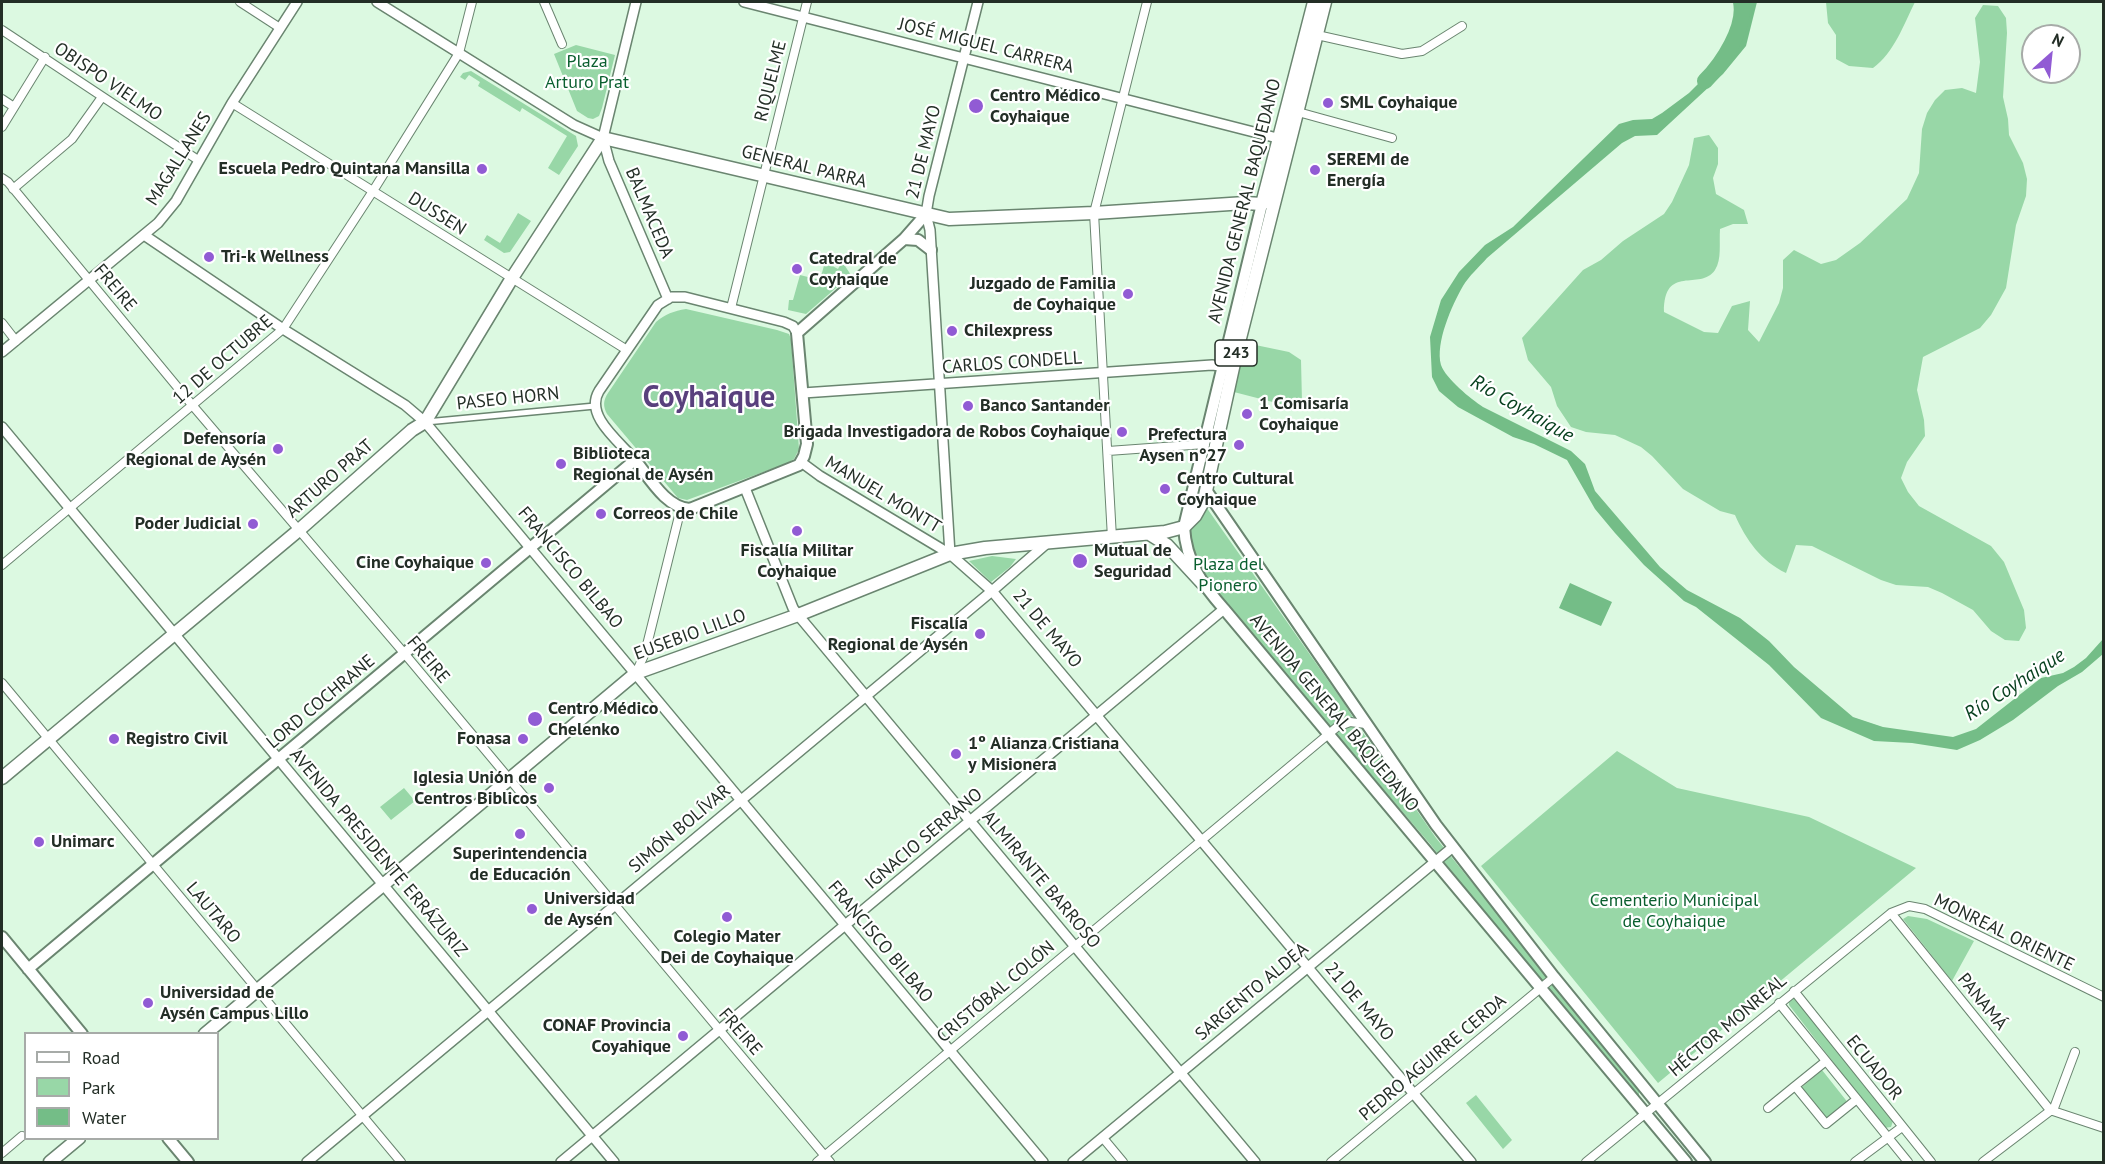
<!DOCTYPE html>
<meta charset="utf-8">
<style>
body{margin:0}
#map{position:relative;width:2105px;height:1164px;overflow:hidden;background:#dcf9e1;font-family:"PT Sans",sans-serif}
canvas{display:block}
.frame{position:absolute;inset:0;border:3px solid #232e26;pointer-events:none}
.legend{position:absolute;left:24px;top:1032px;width:195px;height:108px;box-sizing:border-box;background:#fff;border:2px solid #a7aba8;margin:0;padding:8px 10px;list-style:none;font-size:18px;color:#232e26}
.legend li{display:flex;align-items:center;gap:12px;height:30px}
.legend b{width:30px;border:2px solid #a7aba8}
.north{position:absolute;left:2021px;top:24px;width:60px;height:60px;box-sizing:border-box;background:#fff;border:2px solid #a7aba8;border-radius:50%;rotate:27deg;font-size:16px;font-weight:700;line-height:24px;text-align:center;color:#232e26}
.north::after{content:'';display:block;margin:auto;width:21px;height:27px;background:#915bd4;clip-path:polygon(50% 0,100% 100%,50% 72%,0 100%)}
</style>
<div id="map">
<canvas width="2105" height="1164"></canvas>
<div class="frame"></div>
<ul class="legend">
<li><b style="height:8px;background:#fff"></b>Road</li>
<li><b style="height:16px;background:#98d7a7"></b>Park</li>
<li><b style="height:16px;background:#74bd87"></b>Water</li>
</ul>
<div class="north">N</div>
</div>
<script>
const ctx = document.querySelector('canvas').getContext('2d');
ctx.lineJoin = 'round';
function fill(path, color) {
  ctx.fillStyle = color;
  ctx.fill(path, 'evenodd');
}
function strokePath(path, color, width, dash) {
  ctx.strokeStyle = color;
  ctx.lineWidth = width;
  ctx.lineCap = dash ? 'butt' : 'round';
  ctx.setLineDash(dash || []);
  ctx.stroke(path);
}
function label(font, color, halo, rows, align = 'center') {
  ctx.font = font + ' "PT Sans",sans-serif';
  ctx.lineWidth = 4.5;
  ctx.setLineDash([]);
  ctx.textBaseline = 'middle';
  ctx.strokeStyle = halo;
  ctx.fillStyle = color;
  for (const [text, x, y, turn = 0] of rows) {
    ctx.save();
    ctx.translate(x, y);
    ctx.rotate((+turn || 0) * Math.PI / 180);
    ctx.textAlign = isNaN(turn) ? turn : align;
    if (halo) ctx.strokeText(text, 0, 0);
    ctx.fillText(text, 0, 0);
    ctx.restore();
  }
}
fill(new Path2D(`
 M1826,2H1915C1904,24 1894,53 1873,68L1849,66L1836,59V35L1828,23Z
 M1983,5L1998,6L2006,18L2007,33L2003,97L2008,119L2009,135L2023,163L2027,179L2026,196L2016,225L2006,288L1991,315L1980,328L1923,357L1917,390L1924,420L1925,436L1907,462L1901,478L1908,492L1919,506L1991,546L2004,562L2024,610L2026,628L2019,641L2005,640L1991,631L1973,610L1942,593L1928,587L1896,585L1881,580L1812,546L1796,545L1786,573C1761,561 1746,540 1735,515L1720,511L1683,489L1652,456L1641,447L1615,435L1586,432L1571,427L1557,406L1551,387L1528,360L1522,338L1583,270L1601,260L1623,241L1664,214L1672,202L1689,165L1694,138L1709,135L1718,148V164L1713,178L1716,194L1744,210L1748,224H1733L1720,229C1719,243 1722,259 1715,270C1700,292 1664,263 1664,312L1704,332L1718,333L1732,306L1750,301L1748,330L1759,342L1779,303L1783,288V260L1794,250L1821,264L1836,260L1860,243L1907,199L1919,173L1922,129L1927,113L1935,100L1945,90L1962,88L1976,93L1980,62L1975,18Z
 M576,45L615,55L602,108L599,116L593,119L588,118L577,111L554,54Z
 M471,71L576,136L578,146L559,175L548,168L567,136L522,108L520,112L478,86L480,82L469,75L465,80L460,77L463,73Z
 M518,213L531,221L510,252L504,253L484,240L487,235L500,243Z
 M825,262L838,269L841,263L845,266L851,275L806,314L788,310L789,300H793L800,275L820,280Z
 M686,309L777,330L789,334L791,339L799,449L794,459L788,463L687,500L678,498L607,414C603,406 603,401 608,393L656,322C665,314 674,311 686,309Z
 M1241,342L1289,352L1301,360L1302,402L1292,407L1230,391Z
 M1204,504L1344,703L1361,730L1436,838L1639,1089V1095H1637L1532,972L1430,844L1234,615L1200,571L1192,546L1190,532Z
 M992,556L1016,559L1010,567L991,582L969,561Z
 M1617,751L1677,788L1809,817L1916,868L1658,1083L1481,866Z
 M404,788L415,801L391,820L380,807Z
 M1908,916L1927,919L1974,941L1952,981L1903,919Z
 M1793,998L1798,1000L1893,1121L1891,1127L1884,1128L1789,1005V1001Z
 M1822,1070L1849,1104L1827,1120L1801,1088Z
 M1476,1095L1512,1140L1503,1149L1466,1103Z`), '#98d7a7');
fill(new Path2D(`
 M1739,2H1757L1746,46L1723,74L1657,135L1635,136L1622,143L1487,258C1479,267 1469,276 1463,286C1452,305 1435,343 1441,365C1446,379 1471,399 1483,407L1571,451L1585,464L1595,491L1660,567L1687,590L1740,618L1769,641L1794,667L1853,717L1883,727L1953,737L1976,729L2041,678L2063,673L2074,667L2086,658L2103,639V654L2082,672L2058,686L2013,720L1980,740L1957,750L1912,743L1874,741L1821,718L1769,665L1696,607L1684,601L1644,565L1615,533L1595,509L1567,460L1534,444L1513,437L1458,407L1439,391L1432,377L1430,337L1441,300L1459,272L1485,245L1513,227L1619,124L1633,120L1652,119L1662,113L1689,93L1720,62L1739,22Z
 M1570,583L1612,602L1601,626L1559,608Z`), '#74bd87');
strokePath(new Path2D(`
 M1705,81C1723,63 1746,27 1741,2`), '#74bd87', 16);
const pedestrian = new Path2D(`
 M426,422L595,406`);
const minor = new Path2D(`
 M240,2L280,28
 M544,2L562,44
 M2,30L198,160
 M1317,35L1402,54L1422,51L1462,26
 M2,99L14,107
 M232,103L627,350
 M1298,112L1392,138
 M2,127L45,57
 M2,178L8,182L193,406L404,653L830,1162
 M13,189L72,139L102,97
 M731,308L807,2
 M2,323L16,341
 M1108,451L1205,444
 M1112,538L1094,213L1147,2
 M2,565L283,329L373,191L459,53L472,2
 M636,673L645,653L681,508
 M2,683L401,1162
 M1891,913L2050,1110
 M1794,991L1931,1162
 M1779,1003L1908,1162
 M1826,1061L1795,1086L1826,1124L1857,1099
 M1768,1108L1795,1086
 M2050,1110L2104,1128
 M1103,1138L1123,1162
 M2,1153L22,1136
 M817,1162L1337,727L1350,722L1366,724
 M1331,1162L1554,977
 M1586,1162L1891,913L1909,906L1925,909L2104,997
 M1855,1162L1902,1127
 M1983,1162L2054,1108L2075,1052`);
const tertiary = new Path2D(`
 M377,2L574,125L603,138
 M636,2L603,138L609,161L668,299
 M744,2L1285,140
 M144,235L283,329L405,405L425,422C633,668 837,916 1043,1162
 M2,352L158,223L176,201L232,103L297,2
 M803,393L1212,365L1228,367
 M2,427L614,1162
 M635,460C620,442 584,416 599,391L658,305L671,297H685L784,322L793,326L797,333
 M801,462L820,476L950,554L992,591L1471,1162
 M745,488L793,608L798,615L1255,1162
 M950,554L930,230L926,214L929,196L978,2
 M307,1162L992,591L1046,544
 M561,1162L1224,609
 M1073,1162L1453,847`);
const secondary = new Path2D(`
 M1262,204L1184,527C1186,562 1202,584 1224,609L1686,1162
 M904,239L918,240L931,250
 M1206,490L1436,825L1554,977L1705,1162
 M2,937L82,1034
 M28,969L635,460C649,477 666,508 690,509L799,465L804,456L807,444L797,333L904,239L926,214
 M168,1138L188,1162`);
const primary = new Path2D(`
 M1262,204L1314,2
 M1151,535L1167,545L1203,584
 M2,778L299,530L412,430L425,422L512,278L603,138L949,219L1094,213L1245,203L1262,204
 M205,1034L636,673L798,615L950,554L985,548L1165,532L1184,527L1195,516L1204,500L1236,354L1325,2
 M50,1162L79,1138`);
strokePath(pedestrian, '#6a8570', 8);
strokePath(minor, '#6a8570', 10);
strokePath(tertiary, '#6a8570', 12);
strokePath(secondary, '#6a8570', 14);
strokePath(primary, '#6a8570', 15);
strokePath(pedestrian, '#fff', 5);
strokePath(minor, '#fff', 8);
strokePath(tertiary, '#fff', 9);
strokePath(secondary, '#fff', 10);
strokePath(primary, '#fff', 12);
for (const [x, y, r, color] of [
 [1328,103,6,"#915bd4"],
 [976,106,8,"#915bd4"],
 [482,169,6,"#915bd4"],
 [1315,170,6,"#915bd4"],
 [209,257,6,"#915bd4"],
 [797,269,6,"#915bd4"],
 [1128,294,6,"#915bd4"],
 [952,331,6,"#915bd4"],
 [968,406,6,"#915bd4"],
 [1247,414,6,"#915bd4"],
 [1122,432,6,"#915bd4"],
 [1239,445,6,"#915bd4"],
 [278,449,6,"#915bd4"],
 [561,464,6,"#915bd4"],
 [1165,489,6,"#915bd4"],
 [601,514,6,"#915bd4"],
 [253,524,6,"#915bd4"],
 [797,531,6,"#915bd4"],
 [1080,561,8,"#915bd4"],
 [486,563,6,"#915bd4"],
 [980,634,6,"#915bd4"],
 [535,719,8,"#915bd4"],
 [114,739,6,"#915bd4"],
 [523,739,6,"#915bd4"],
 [956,754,6,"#915bd4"],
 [549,788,6,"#915bd4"],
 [520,834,6,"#915bd4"],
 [39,842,6,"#915bd4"],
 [532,909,6,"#915bd4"],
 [727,917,6,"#915bd4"],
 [148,1003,6,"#915bd4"],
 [683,1036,6,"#915bd4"]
]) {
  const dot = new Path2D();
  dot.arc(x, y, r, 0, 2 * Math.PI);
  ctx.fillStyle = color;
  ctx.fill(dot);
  strokePath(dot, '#fff', 2);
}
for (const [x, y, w] of [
 [1236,353,42]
]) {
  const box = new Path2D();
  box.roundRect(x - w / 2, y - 13, w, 26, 4.5);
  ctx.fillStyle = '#fff';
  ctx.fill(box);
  strokePath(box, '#232e26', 1.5);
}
label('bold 16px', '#232e26', null, [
 ["243",1236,353]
]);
label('18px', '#232e26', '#fff', [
 ["JOSÉ MIGUEL CARRERA",986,46,14],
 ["RIQUELME",771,81,-76],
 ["OBISPO VIELMO",108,82,34],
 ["21 DE MAYO",924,152,-76],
 ["MAGALLANES",179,159,-58],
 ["GENERAL PARRA",804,167,14],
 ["AVENIDA GENERAL BAQUEDANO",1245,201,-76],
 ["BALMACEDA",649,213,67],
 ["DUSSEN",437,214,32],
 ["FREIRE",115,288,50],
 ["12 DE OCTUBRE",223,360,-41],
 ["CARLOS CONDELL",1012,363,-4],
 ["PASEO HORN",508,399,-6],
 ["ARTURO PRAT",330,479,-41],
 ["MANUEL MONTT",883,495,31],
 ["FRANCISCO BILBAO",570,568,50],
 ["21 DE MAYO",1047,629,50],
 ["EUSEBIO LILLO",690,635,-20],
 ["FREIRE",428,660,50],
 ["LORD COCHRANE",321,702,-40],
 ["AVENIDA GENERAL BAQUEDANO",1334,713,50],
 ["SIMÓN BOLÍVAR",680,829,-40],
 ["IGNACIO SERRANO",924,839,-40],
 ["AVENIDA PRESIDENTE ERRÁZURIZ",378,853,50],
 ["ALMIRANTE BARROSO",1041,880,50],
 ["LAUTARO",213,913,50],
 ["MONREAL ORIENTE",2004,933,26],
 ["FRANCISCO BILBAO",880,942,50],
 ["CRISTÓBAL COLÓN",996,992,-40],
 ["SARGENTO ALDEA",1252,992,-40],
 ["21 DE MAYO",1359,1002,50],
 ["PANAMÁ",1982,1002,51],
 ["HÉCTOR MONREAL",1728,1026,-40],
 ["FREIRE",740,1032,49],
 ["PEDRO AGUIRRE CERDA",1433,1058,-40],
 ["ECUADOR",1874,1068,51]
]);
label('18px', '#0a5f2f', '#fff', [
 ["Plaza",587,62],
 ["Arturo Prat",587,83],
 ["Plaza del",1228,565],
 ["Pionero",1228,586],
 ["Cementerio Municipal",1674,901],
 ["de Coyhaique",1674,922]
]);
label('bold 18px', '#232e26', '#fff', [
 ["Centro Médico",990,96],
 ["Coyhaique",990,117],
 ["SML Coyhaique",1340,103],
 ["SEREMI de",1327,160],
 ["Energía",1327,181],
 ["Escuela Pedro Quintana Mansilla",470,169,"right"],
 ["Tri-k Wellness",221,257],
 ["Catedral de",809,259],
 ["Coyhaique",809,280],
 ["Juzgado de Familia",1116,284,"right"],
 ["de Coyhaique",1116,305,"right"],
 ["Chilexpress",964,331],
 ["1 Comisaría",1259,404],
 ["Coyhaique",1259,425],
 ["Banco Santander",980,406],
 ["Brigada Investigadora de Robos Coyhaique",1110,432,"right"],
 ["Prefectura",1227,435,"right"],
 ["Aysen n°27",1227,456,"right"],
 ["Defensoría",266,439,"right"],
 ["Regional de Aysén",266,460,"right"],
 ["Biblioteca",573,454],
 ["Regional de Aysén",573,475],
 ["Centro Cultural",1177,479],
 ["Coyhaique",1177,500],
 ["Correos de Chile",613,514],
 ["Poder Judicial",241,524,"right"],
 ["Fiscalía Militar",797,551,"center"],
 ["Coyhaique",797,572,"center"],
 ["Mutual de",1094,551],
 ["Seguridad",1094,572],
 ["Cine Coyhaique",474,563,"right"],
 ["Fiscalía",968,624,"right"],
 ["Regional de Aysén",968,645,"right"],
 ["Centro Médico",548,709],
 ["Chelenko",548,730],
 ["Registro Civil",126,739],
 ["Fonasa",511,739,"right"],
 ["1º Alianza Cristiana",968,744],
 ["y Misionera",968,765],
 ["Iglesia Unión de",537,778,"right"],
 ["Centros Biblicos",537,799,"right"],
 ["Unimarc",51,842],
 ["Superintendencia",520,854,"center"],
 ["de Educación",520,875,"center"],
 ["Universidad",544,899],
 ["de Aysén",544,920],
 ["Colegio Mater",727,937,"center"],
 ["Dei de Coyhaique",727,958,"center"],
 ["Universidad de",160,993],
 ["Aysén Campus Lillo",160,1014],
 ["CONAF Provincia",671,1026,"right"],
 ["Coyahique",671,1047,"right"]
], 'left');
label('italic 20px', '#053f1d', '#fff', [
 ["Río Coyhaique",1522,409,30],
 ["Río Coyhaique",2015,685,-33]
]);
label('bold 30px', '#59407d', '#fff', [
 ["Coyhaique",709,398]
]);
</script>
